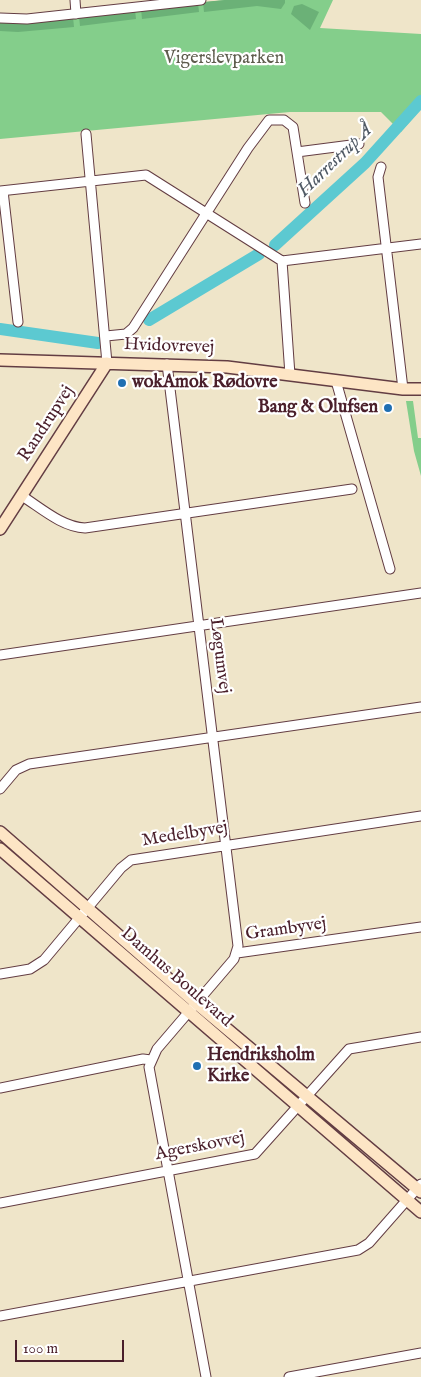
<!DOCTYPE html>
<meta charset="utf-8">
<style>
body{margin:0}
#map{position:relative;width:421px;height:1377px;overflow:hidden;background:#efe5c9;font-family:"IM FELL English",serif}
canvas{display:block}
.scale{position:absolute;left:15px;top:1340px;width:109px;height:22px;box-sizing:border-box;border:2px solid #4a1f2b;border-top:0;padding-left:6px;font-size:15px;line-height:18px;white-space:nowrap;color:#4a1f2b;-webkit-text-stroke:4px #fff;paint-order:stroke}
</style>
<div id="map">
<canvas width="421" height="1377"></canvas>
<div class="scale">100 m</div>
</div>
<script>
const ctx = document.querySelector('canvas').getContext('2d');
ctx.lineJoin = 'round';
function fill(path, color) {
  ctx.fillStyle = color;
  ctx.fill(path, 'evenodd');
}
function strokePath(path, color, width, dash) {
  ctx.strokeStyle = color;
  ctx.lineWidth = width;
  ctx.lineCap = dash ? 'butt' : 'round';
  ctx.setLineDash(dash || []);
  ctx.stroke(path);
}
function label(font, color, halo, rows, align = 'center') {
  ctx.font = font + ' "IM FELL English",serif';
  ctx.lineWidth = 4.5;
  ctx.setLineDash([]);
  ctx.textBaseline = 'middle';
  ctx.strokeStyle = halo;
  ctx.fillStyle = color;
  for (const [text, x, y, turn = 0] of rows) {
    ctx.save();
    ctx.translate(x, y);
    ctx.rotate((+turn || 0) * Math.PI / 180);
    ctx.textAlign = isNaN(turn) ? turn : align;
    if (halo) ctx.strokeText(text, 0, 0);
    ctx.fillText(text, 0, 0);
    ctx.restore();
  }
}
fill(new Path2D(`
 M225,0H333L320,28L421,34V109L401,132L381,112H290L0,139V21L27,22Z
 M406,401H413L418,438H421V476L414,451Z`), '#84ce8b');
fill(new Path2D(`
 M225,0H285V3L281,9L257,6L204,12L203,2Z
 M198,3L199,12L142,19L141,9Z
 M302,4L319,12L310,30L291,14L294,6Z
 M135,10L136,19L80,26L79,16Z
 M73,17L74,27L18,32L0,31V21Z`), '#6bb177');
strokePath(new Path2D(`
 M275,245L365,163L421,101
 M149,320L259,254
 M0,329L98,343`), '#5cc9d1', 12);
const street = new Path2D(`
 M75,0L76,14
 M0,18L27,19L201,0
 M86,134L107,363
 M297,152L359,144
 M381,167L378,177L403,389
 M0,191L146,175L282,261L421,244
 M3,191L18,322
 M282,261L290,375
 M106,336L126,334L133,328L248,148L269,120H284L293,127L305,203
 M167,364L238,946L234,959L157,1049L149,1067L206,1377
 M336,381L390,569
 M22,496C41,508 62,527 85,528L352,489
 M0,655L421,593
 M0,789L16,770L29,764L421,707
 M237,953L421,927
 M0,974L30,969L44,960L121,868L131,860L421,816
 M0,1088L143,1059L151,1060
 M0,1203L255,1154L349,1049L421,1037
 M0,1316L358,1250L369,1243L421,1184
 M289,1377L421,1353`);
const secondary = new Path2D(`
 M0,360L227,367L403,389H421
 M0,529L107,363
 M0,832L196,1003L421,1192
 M0,849L421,1212`);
strokePath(street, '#633d43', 11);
strokePath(secondary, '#633d43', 14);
strokePath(street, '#fff', 9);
strokePath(secondary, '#fde5c5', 11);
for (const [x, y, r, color] of [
 [122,383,5,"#1f6fb2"],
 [388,408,5,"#1f6fb2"],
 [197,1066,5,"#1f6fb2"]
]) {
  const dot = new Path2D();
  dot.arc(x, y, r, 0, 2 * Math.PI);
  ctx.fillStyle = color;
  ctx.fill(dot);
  strokePath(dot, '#fff', 2);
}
label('18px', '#5e5c4d', '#fff', [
 ["Vigerslevparken",224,59]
]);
label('18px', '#4a1f2b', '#fff', [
 ["Hvidovrevej",169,347,2],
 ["Randrupvej",47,424,-57],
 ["Løgumvej",219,656,83],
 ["Medelbyvej",185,835,-9],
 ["Grambyvej",286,930,-8],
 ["Damhus Boulevard",176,978,41],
 ["Agerskovvej",200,1147,-11]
]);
label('bold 18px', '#4a1f2b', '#fff', [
 ["wokAmok Rødovre",132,383],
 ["Bang & Olufsen",378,408,"right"],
 ["Hendriksholm",207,1056],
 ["Kirke",207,1077]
], 'left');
label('italic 19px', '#505a65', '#fff', [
 ["Harrestrup Å",336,161,-44]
]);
</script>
